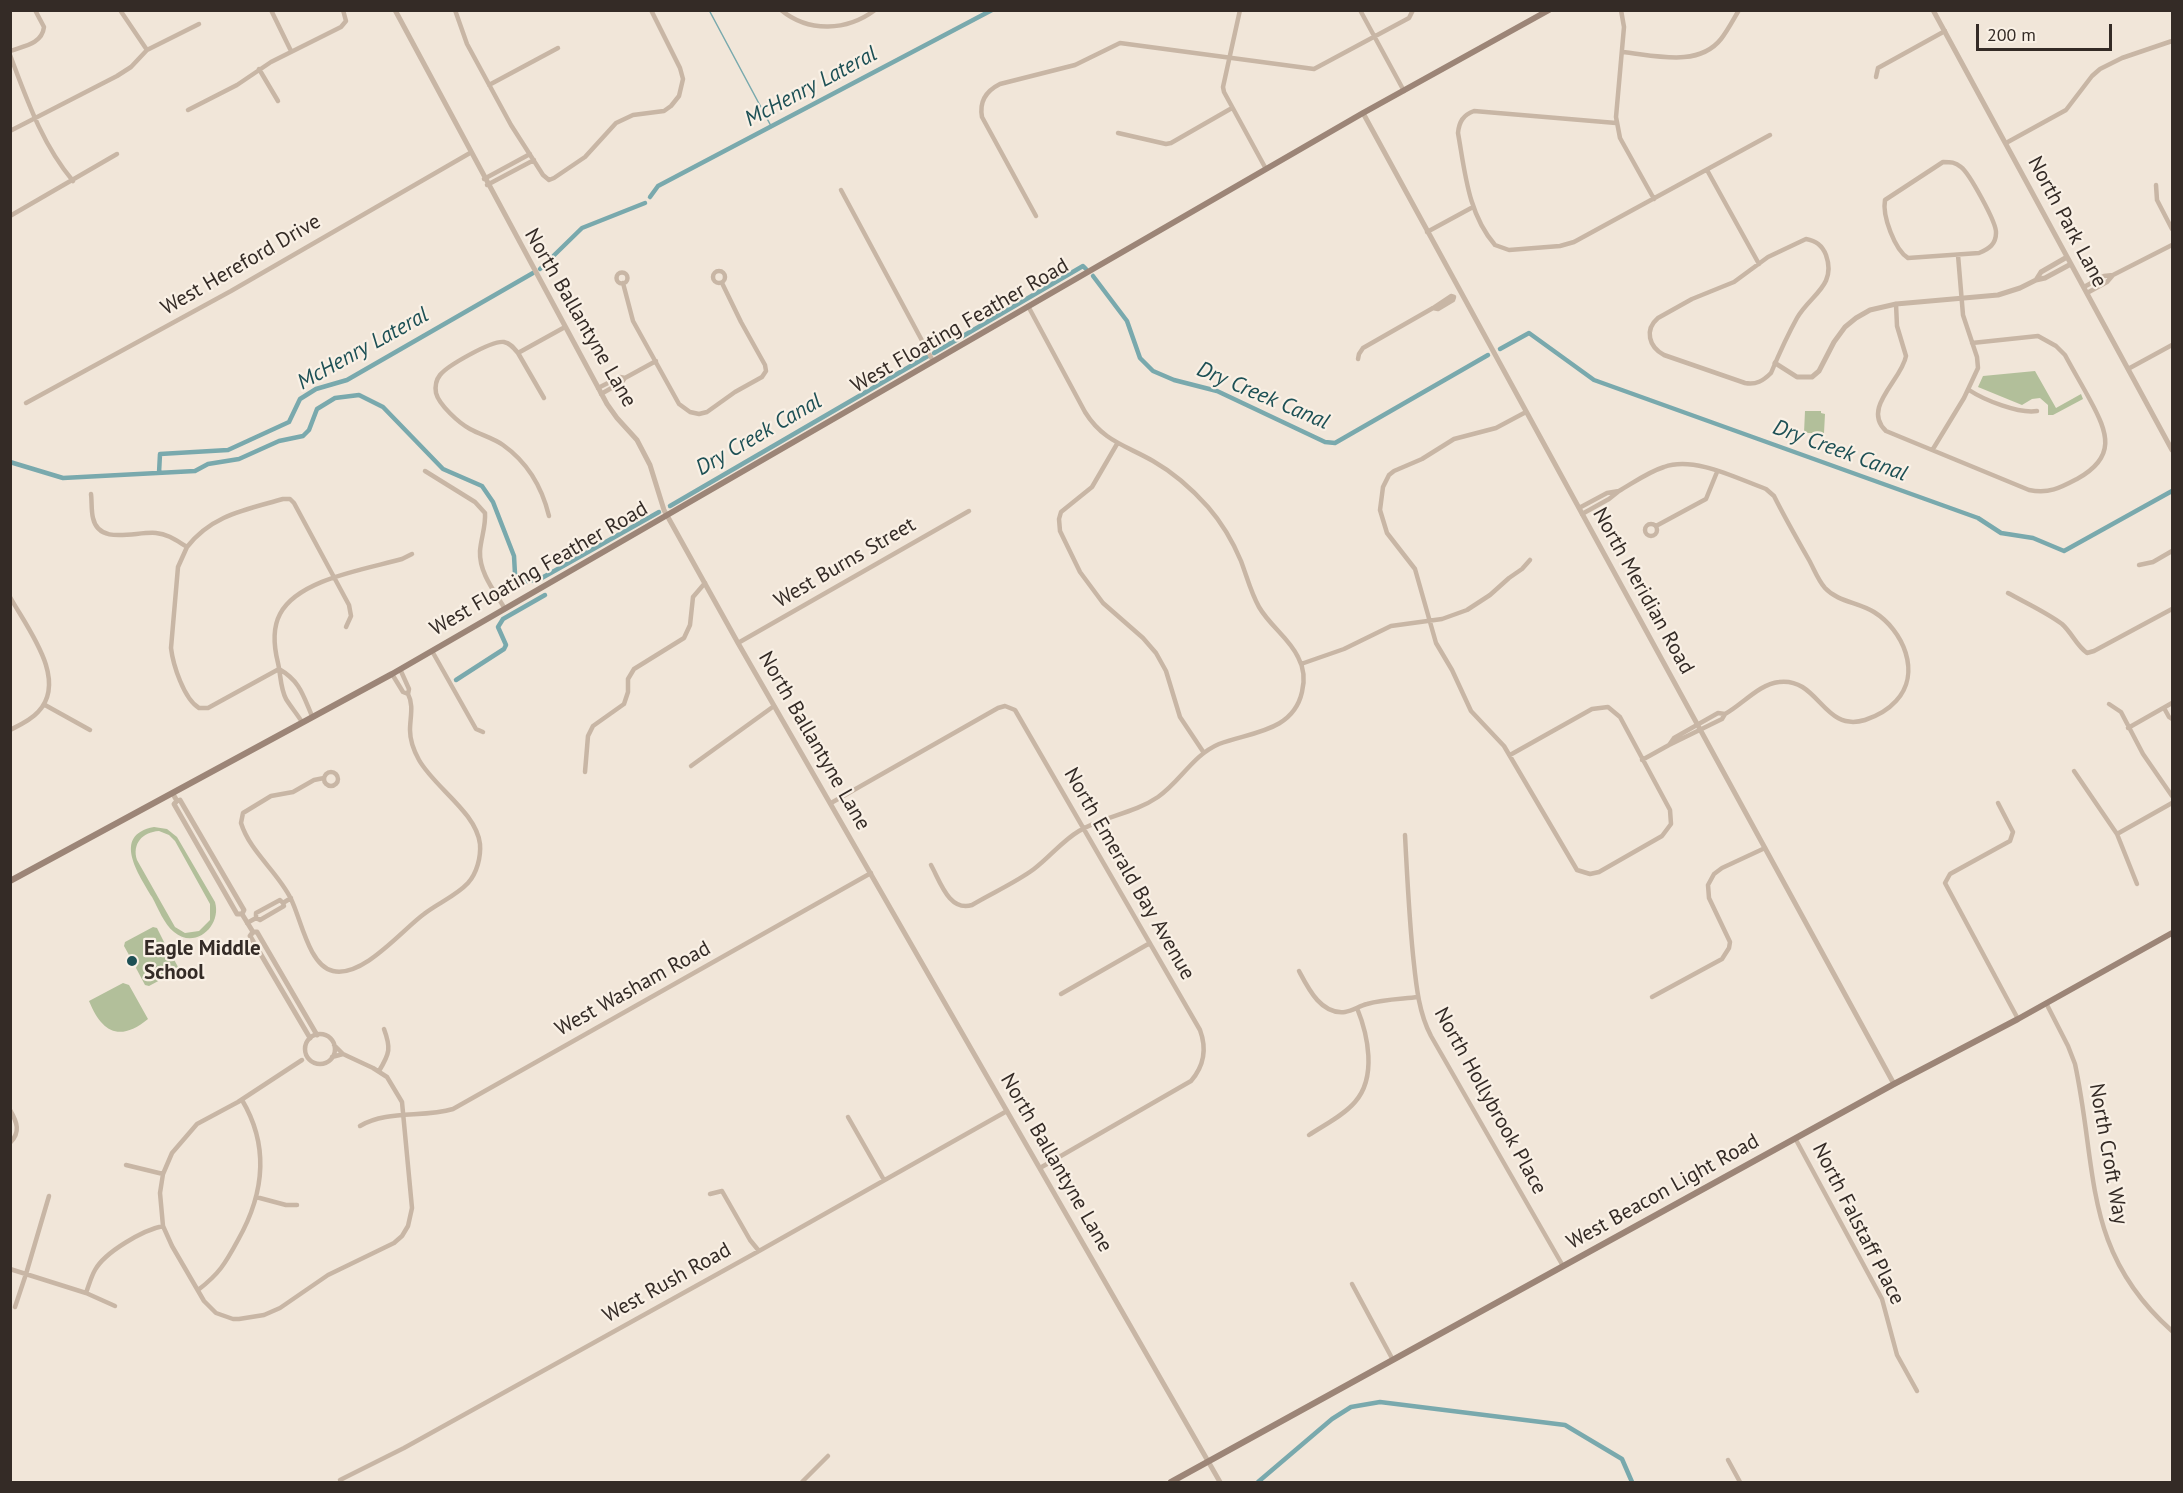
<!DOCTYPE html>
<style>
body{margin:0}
#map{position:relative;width:2183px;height:1493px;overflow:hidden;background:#f1e6d9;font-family:"PT Sans",sans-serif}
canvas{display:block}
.frame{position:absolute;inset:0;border:12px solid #342b26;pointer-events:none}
.scale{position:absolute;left:1976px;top:24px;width:136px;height:27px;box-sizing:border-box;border:3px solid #342b26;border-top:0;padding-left:8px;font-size:18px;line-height:21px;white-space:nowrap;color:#342b26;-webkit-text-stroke:4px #f9f0e5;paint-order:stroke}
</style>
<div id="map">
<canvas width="2183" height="1493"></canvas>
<div class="frame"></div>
<div class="scale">200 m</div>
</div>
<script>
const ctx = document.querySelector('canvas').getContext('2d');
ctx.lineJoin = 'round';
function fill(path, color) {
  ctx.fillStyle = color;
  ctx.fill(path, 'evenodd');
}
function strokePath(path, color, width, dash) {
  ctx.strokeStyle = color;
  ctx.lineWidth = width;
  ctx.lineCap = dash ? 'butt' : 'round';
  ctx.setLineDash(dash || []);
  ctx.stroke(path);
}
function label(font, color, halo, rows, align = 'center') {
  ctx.font = font + ' "PT Sans",sans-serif';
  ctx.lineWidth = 4.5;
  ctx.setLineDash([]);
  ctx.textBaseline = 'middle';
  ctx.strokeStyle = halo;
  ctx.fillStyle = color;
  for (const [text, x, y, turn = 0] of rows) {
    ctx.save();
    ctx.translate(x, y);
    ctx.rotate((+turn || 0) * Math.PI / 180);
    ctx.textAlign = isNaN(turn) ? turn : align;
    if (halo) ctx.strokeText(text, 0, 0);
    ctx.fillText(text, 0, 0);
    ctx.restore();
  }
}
fill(new Path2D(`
 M2035,371L2056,408L2081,394L2083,399L2053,415H2048V405L2040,398L2032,399L2022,405L1978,387L1983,376Z
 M1805,411H1821V413L1825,414L1824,433H1804Z
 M154,827L167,829L177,837L215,902C222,926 195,950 174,932C164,924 158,908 152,897C139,875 111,835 154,827ZM159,831L169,835L175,841L210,904V920L199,931L185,933L175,927L137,860C132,844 142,832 159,831Z
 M153,927L157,928L166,946L165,949L169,950L178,967L177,971L149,986L145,985L136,968L137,965L134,964L124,946L125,942Z
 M123,983L129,985L148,1019C120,1042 102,1033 89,1001Z`), '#b2bf9a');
strokePath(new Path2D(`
 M709,10L771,126`), '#79a9ad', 1.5);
strokePath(new Path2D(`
 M650,197L658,186L992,10
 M540,269L582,228L645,203
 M1093,276L1127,321L1140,358L1153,371L1174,380L1217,391L1325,442L1335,443L1488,355
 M1500,349L1529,333L1594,380L1978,518L2001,533L2033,538L2064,551L2172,491
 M934,353L1083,266L1086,269
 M10,462L63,478L195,471L208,464L239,459L279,441L303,436L309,430L317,409L335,398L359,395L383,407L443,469L482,486L493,502L514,556L515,574L522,582L540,579L659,512
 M159,473L160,454L228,450L289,422L300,399L316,389L347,380L533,273
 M670,506L928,356
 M456,680L504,649L506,645L498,627L503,619L545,595
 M1258,1482L1332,1419L1351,1407L1380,1402L1565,1425L1622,1459L1632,1482`), '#79a9ad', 4.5);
strokePath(new Path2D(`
 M120,10L147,50
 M271,10L291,51
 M455,10L467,44L511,125L543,175L549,180L554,178L585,157L616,123L633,115L664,111L671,106L679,96L683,79L680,68L651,10
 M781,10C809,33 847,31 875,10
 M1240,10L1223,87L1224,92L1266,169
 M1360,10L1404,91
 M1621,10L1624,27L1616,117L1620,138L1654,199
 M10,51C24,46 42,44 44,27L35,10
 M1622,52C1654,55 1698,68 1721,39C1728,30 1733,20 1739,10
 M10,55C27,100 42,144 73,181
 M259,69L278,101
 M1876,77L1878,68L1945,31
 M489,85L558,48
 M188,110L237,85L271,62L341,27L346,21L343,10
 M1616,123L1474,111C1463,115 1459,122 1458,133C1465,172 1468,214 1495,245L1509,250L1560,246L1574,242L1770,135
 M10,131L117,76L131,67L147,50L199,24
 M1118,133L1166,144L1171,143L1232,108
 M2006,143L2066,110L2092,76L2100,69L2122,58L2172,41
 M1943,162C1951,162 1955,162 1961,167C1969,173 1997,223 1996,233C1996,244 1989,249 1979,253L1908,258C1895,250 1882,216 1885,200Z
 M1707,170L1759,264
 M484,179L530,154
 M487,185L534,160
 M2156,185L2157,200L2172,229
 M841,190L933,361
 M10,216L117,154
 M1036,216L982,117C979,101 986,91 1000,84L1075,65L1120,43L1314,69L1409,18L1413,10
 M1427,232L1473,207
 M1806,239C1816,241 1822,245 1826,255C1837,286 1810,295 1797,318C1787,336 1779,354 1771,373C1763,381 1756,385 1745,383L1664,355C1649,347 1644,330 1658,318L1692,299L1734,282L1768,257Z
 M713 277a6 6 0 1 1 12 0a6 6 0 1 1-12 0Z
 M616.5 278a5.5 5.5 0 1 1 11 0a5.5 5.5 0 1 1-11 0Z
 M2113,275L2172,245
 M623,283L633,321L679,404L690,412L699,414L707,412L735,392L762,377L766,371L765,365L741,322L722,283
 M2084,287L2104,276L2113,275L2107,282L2087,293
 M1896,304L1897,326L1906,356C1902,380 1861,408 1886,431L2029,490C2049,494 2060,488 2077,479C2117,457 2108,433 2090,400C2082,385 2073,370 2065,355L2056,346L2038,336L1972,343
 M518,353L565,327
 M1358,359L1359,354L1363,348L1433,308L1451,296L1454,297L1453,300L1438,309L1433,308
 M2128,369L2172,345
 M625,378L656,361
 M598,388L620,377L625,378L622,382L601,394
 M1969,390C1984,400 2019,414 2037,411
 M544,398L518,353C514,348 510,343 504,342C492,340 447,366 440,375C436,380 435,387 436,393C439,405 459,423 470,429C481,435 493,438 503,445C527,462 542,487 549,516
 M26,403L231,291L470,153
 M1117,444L1092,487L1061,512L1059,519L1060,531L1080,572L1103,603L1143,638L1156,653L1166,671L1180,717L1204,753
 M1933,449L1964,398L1978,368L1977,357L1963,315L1958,255
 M425,471L475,502L485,513C486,526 481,538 480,551C479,573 495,592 505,609
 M1619,491C1633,483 1648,472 1664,467C1694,456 1736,478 1766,489L1774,496C1785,518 1797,539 1809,560C1814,569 1818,580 1825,588C1838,602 1858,602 1874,612C1903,630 1922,673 1896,701C1887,711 1877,716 1865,720C1823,733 1819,677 1779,682C1759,684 1742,705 1725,714L1722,719L1669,745L1674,738L1718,713L1725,714
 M91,494C92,501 91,510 93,518C99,546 136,531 156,533C168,534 177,541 187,547C212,515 245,510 283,499H290L294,503L349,605L351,616L346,627
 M1579,508L1607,493L1619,491L1609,499L1582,514
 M1645 530a6 6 0 1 1 12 0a6 6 0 1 1-12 0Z
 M1656,526L1706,499L1717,472
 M187,547L178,567L171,648C173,665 184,699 199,708H208L279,669
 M2139,565L2153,562L2172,551
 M2008,593C2026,603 2046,612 2062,624C2072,633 2076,645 2087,653L2094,651L2172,609
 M10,597C27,628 69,680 38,712C31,720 20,725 10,730
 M738,643L969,511
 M432,651L476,729L483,732
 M1301,664L1344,649L1391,626L1442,619L1467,610L1490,595L1509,578L1522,569L1530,560
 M279,669C300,681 303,695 312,716
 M392,674L403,692L408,694L409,689L400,669
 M2109,704L2121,712L2143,754L2172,796
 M45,705L90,730
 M2164,708L2169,717L2172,719
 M302,722C297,714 291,707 286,699C280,687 281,676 278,663C274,647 272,629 280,614C298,579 367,569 402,559L412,554
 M2128,728L2172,703
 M1510,755L1592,709L1608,707L1620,717L1670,810L1671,824L1662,836L1599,872L1590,874L1577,870L1504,746L1471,711L1452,670L1436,643L1415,569L1387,533L1380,510L1383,487L1389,475L1394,471L1422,459L1454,439L1496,428L1526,412
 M1642,760L1669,745
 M691,766L774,706
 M2074,771L2117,834L2137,884
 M585,772L588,736L593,726L624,704L628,692V679L634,669L684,638L690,625L693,597L705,583
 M324 779a7 7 0 1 1 14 0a7 7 0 1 1-14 0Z
 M324,778L314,780L293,792L271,796L243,813L241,823C250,852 278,872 291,899C301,919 309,966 333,971C363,978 402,930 424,914C438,903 456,896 468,883C477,873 481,857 480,844C476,812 435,788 419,760C414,751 410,740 410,730C410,718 414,705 408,694
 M831,803L998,708L1005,706L1015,710L1200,1030C1207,1049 1204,1066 1191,1081L1040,1168
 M1998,803L2013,832L2010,841L1950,874L1945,883L2018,1019
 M2117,834L2172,803
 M1405,835C1407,875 1409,915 1413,955C1416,983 1418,1011 1431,1036L1563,1266
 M931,865C940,881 949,912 972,905C992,893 1015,883 1034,869C1050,857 1062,841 1079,831C1104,816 1133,814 1158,797C1180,782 1193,755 1219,744C1250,732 1293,732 1302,692C1305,680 1304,668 1298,657C1289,638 1270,626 1259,607C1251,593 1247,577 1241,561C1233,542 1222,523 1208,507C1192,489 1174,473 1153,461C1125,445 1103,441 1085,412L1028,306
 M256,918V913L280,900L283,903
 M247,923L256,918L260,920L284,906L283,903L291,898
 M1299,971C1308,988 1321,1015 1345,1012C1353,1011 1359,1006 1367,1004C1383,999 1401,999 1418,997
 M1061,994L1150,943
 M1652,997L1722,959L1729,948L1730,942L1709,898L1708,885L1714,874L1722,868L1765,848
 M2046,1003L2068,1046L2075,1064C2098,1171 2082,1251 2172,1331
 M305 1049a15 15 0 1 1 30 0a15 15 0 1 1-30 0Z
 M332,1057L343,1054L334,1045
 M302,1060L238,1102L197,1124L172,1153L163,1174L160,1193L163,1226L172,1246L204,1301L216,1313L233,1319H239L264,1315L280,1308L328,1275L394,1243L402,1236L408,1226L412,1208L402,1102L387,1077L373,1068L343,1054
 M379,1071C390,1053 391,1048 384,1029
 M10,1110C17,1122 21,1132 10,1143
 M848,1117L884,1180
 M360,1126C387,1110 423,1118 453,1109L871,873
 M1309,1135C1324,1125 1343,1116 1355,1102C1377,1077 1368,1035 1357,1008
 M1795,1138L1882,1299L1897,1355L1917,1391
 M126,1165L163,1174
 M710,1194L722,1191L750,1240L759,1251
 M256,1197L286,1205H297
 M10,1269L86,1293L115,1306
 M1352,1284L1393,1360
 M198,1290C219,1274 225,1264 238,1240C264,1194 270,1147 242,1100
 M86,1293C89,1285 91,1277 95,1270C105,1252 143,1230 163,1226
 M15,1307L26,1274L49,1196
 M1728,1460L1740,1482
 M340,1480L404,1448L759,1251L1007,1111
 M802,1482L828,1456`), '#c8b6a5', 4.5);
strokePath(new Path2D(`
 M395,10L607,404L617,418L637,440L650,465L664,510L738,643L1220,1482
 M1933,10L2172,450
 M1363,113L1894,1084
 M2036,280L2041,272L2067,257
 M1775,363L1797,377H1812L1819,371L1834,342L1845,327L1856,318L1870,310L1896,304L1998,295L2020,288L2036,280L2045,278L2071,264
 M173,794L177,801L180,800L244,910L242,914L253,932H257L317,1035
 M177,801L174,804L237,914H242
 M253,932L250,936L310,1038`), '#c8b6a5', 5);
strokePath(new Path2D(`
 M10,881L392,674L1363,113L1549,10
 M1171,1482L1894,1084L2018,1019L2172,933`), '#9c8577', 6);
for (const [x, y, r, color] of [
 [132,961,6,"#1d5055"]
]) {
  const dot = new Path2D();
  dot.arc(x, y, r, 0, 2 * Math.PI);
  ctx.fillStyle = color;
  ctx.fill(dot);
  strokePath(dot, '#f9f0e5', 2);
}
label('21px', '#342b26', '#f9f0e5', [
 ["North Park Lane",2067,222,62],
 ["West Hereford Drive",241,265,-30],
 ["North Ballantyne Lane",580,318,60],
 ["West Floating Feather Road",960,326,-30],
 ["West Burns Street",845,563,-30],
 ["West Floating Feather Road",539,569,-30],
 ["North Meridian Road",1643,591,61],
 ["North Ballantyne Lane",814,741,60],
 ["North Emerald Bay Avenue",1129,874,60],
 ["West Washam Road",633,989,-29],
 ["North Hollybrook Place",1490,1101,61],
 ["North Croft Way",2108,1154,80],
 ["North Ballantyne Lane",1056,1163,60],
 ["West Beacon Light Road",1663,1192,-29],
 ["North Falstaff Place",1858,1224,63],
 ["West Rush Road",667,1283,-29]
]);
label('bold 21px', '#342b26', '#f9f0e5', [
 ["Eagle Middle",144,949],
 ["School",144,973]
], 'left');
label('italic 22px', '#1d5055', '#f9f0e5', [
 ["McHenry Lateral",811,87,-28],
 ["McHenry Lateral",363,349,-29],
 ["Dry Creek Canal",1263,396,23],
 ["Dry Creek Canal",759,435,-30],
 ["Dry Creek Canal",1840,451,20]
]);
</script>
